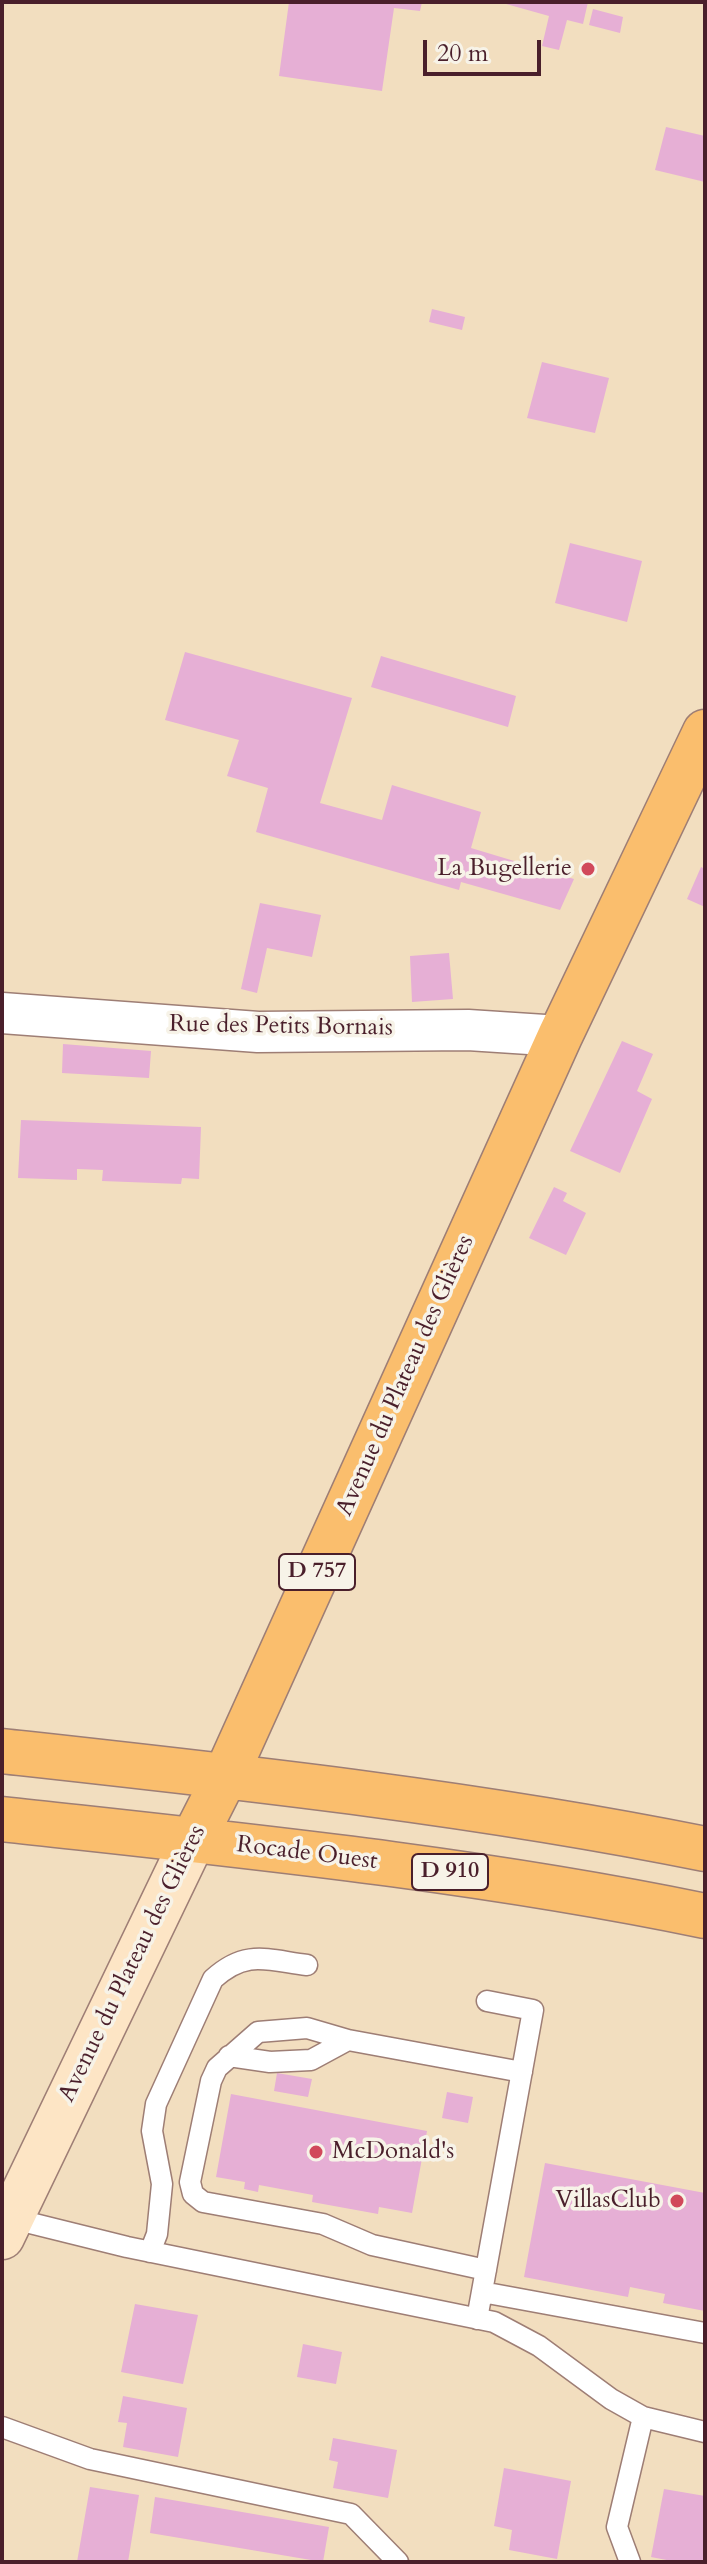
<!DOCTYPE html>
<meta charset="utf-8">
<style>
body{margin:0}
#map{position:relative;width:707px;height:2564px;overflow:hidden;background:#f2debf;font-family:Cardo,serif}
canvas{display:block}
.frame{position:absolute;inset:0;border:4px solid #4a1f2b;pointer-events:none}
.scale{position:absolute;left:423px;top:40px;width:118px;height:36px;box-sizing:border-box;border:4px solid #4a1f2b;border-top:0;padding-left:10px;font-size:24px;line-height:28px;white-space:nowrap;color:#4a1f2b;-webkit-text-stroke:6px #f7f3e8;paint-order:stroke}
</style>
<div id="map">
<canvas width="707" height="2564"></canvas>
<div class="frame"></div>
<div class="scale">20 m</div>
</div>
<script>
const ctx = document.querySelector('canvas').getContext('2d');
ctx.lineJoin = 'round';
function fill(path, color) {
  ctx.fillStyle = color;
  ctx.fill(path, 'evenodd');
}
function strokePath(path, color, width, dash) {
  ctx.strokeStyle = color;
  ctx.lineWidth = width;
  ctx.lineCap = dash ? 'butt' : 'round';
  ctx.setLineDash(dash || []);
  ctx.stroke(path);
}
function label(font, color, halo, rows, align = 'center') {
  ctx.font = font + ' Cardo,serif';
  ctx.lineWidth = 7;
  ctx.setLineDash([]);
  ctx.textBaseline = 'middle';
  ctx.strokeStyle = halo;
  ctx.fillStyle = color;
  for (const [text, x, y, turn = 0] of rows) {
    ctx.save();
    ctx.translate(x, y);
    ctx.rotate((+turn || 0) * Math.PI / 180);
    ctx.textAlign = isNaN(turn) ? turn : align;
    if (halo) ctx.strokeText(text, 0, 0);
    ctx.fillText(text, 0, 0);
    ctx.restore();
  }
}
fill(new Path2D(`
 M289,2L362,4L422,2L420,11L394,8L382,91L279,76Z
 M499,2H588L583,24L567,20L559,50L542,46L549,16Z
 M593,9L623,17L620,33L589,25Z
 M666,127L705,136V182L655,170Z
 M432,309L465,317L462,330L429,322Z
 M542,362L609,378L595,433L527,418Z
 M570,543L642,561L627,622L555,603Z
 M185,652L352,698L320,803L382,820L392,785L481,812L471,848L574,879L560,910L461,882L459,890L256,832L268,788L227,776L239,740L165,720Z
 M381,656L516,696L508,727L371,687Z
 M701,867L705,869V907L687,899Z
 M260,903L321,915L312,957L267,948L257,993L241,989Z
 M449,953L453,999L412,1002L410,956Z
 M622,1041L653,1054L637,1091L652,1099L620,1173L570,1151Z
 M63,1044L151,1051L149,1078L62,1073Z
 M21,1120L201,1127L199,1179L182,1178L181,1184L102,1181L103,1170L77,1169V1180L18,1178Z
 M554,1187L567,1193L563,1201L586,1213L566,1255L529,1238Z
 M277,2073L312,2079L308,2097L274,2091Z
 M447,2092L473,2097L468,2123L442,2118Z
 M231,2094L427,2131L412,2213L379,2207L378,2214L312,2202L313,2195L259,2185L258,2192L244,2189L245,2182L216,2177Z
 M545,2163L705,2193V2311L663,2303L665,2294L630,2287L628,2297L524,2277Z
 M135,2304L198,2315L183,2384L121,2372Z
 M303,2344L342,2352L336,2384L297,2377Z
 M123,2396L187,2408L178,2457L123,2447L127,2423L118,2422Z
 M333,2438L397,2450L388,2498L333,2488L338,2462L329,2460Z
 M504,2468L571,2481L557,2559L509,2550L512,2530L494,2526Z
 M90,2487L139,2495L128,2562H77Z
 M664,2489L705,2496V2562H677L651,2557Z
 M155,2497L329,2527L323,2562L150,2533Z`), '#e6afd5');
const lane = new Path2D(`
 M229,2056L270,2062L311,2060L348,2040
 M6,2217L127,2247L494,2322L539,2346L611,2399L643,2417L705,2432
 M150,2252L157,2234L162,2184L152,2131L156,2104L213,1979C246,1949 267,1960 307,1965
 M486,2270L372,2245L323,2224L203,2202L193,2194L190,2182L211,2081L217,2068L258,2032L307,2028L348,2040L522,2072
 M482,2292L705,2333
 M477,2319L533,2010L487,2001
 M2,2427L90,2459L351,2514L398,2562
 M630,2562L617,2527L643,2417`);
const street = new Path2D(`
 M2,1013L258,1032L468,1030L560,1036`);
const secondary = new Path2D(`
 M2,2237L193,1840`);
const primary = new Path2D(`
 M2,1751C238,1777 472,1802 705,1849
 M2,1819C237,1845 473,1868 705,1916
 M193,1840L226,1775L560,1036L705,732`);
strokePath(lane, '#9e7e75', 23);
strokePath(street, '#9e7e75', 43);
strokePath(secondary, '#9e7e75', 47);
strokePath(primary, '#9e7e75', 47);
strokePath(lane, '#fff', 20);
strokePath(street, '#fff', 40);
strokePath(secondary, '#fde5c5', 44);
strokePath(primary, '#fabe6d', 44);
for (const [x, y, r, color] of [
 [588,869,8,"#d1495b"],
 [316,2152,8,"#d1495b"],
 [677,2201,8,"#d1495b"]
]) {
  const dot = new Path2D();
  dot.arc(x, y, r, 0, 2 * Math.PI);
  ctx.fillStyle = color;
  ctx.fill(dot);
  strokePath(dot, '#f7f3e8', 3);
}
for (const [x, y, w] of [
 [317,1572,76],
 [450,1872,76]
]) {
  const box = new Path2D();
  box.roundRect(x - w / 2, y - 18, w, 36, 6);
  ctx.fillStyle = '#f7f3e8';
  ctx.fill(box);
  strokePath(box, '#4a1f2b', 2);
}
label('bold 22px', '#4a1f2b', null, [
 ["D 757",317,1572],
 ["D 910",450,1872]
]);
label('24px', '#4a1f2b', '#f7f3e8', [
 ["La Bugellerie",572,869],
 ["McDonald's",332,2152,"left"],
 ["VillasClub",661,2201]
], 'right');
label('24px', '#4a1f2b', '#f7f3e8', [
 ["Rue des Petits Bornais",281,1027,1],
 ["Avenue du Plateau des Glières",406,1376,-66],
 ["Rocade Ouest",307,1854,7],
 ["Avenue du Plateau des Glières",133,1964,-64]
]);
</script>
